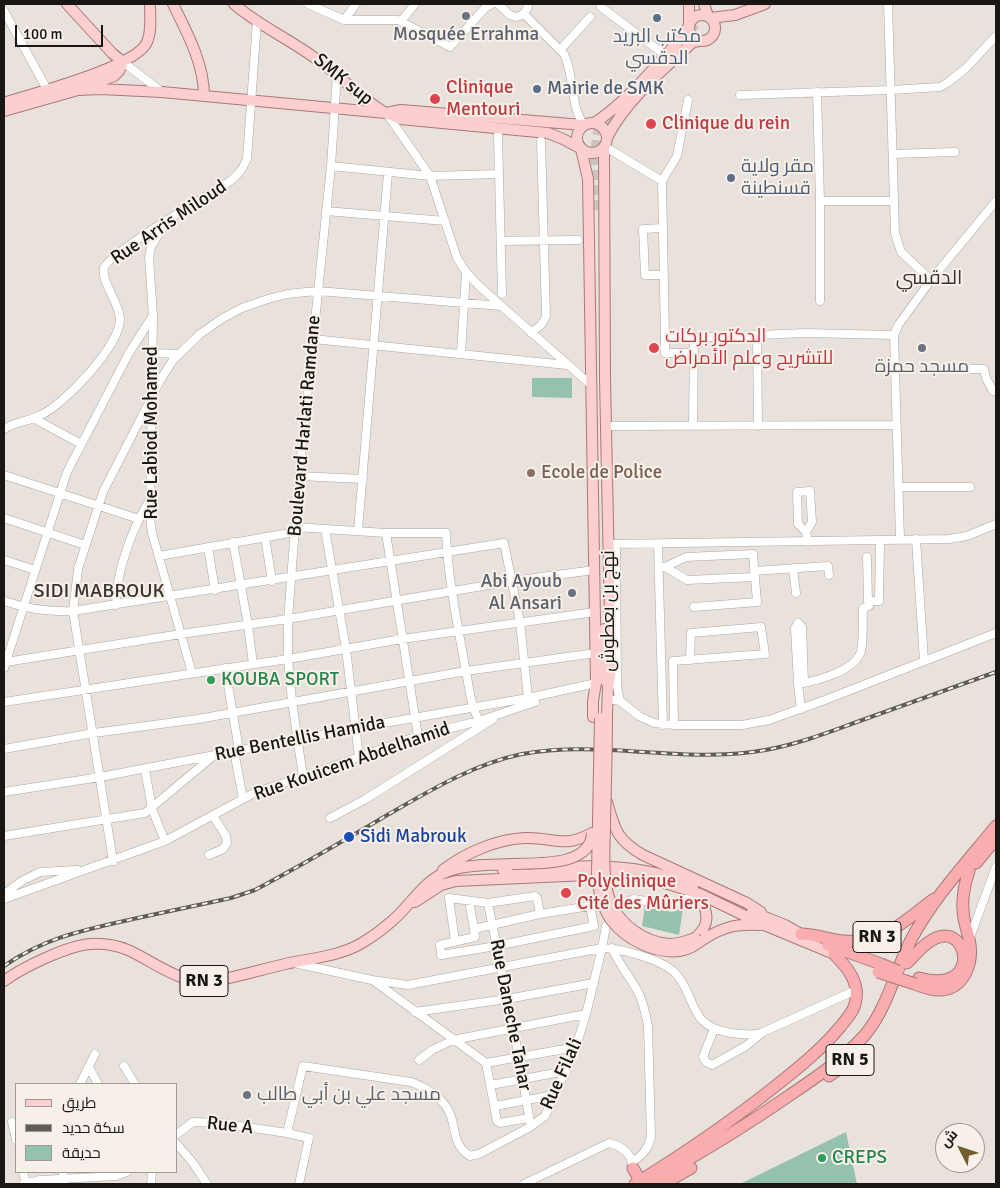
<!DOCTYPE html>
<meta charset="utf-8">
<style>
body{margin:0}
#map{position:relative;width:1000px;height:1188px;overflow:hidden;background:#e9e2dc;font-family:Signika,Cairo,sans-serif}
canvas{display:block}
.frame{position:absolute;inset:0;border:5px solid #191614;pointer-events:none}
.legend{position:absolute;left:15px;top:1083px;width:162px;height:90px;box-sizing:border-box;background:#f7f0e9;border:1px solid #9e9994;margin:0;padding:6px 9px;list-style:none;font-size:15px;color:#191614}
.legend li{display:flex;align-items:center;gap:10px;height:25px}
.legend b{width:25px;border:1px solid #9e9994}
.north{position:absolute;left:935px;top:1123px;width:50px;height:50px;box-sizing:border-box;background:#f7f0e9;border:1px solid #9e9994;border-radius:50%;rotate:311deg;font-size:14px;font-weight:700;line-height:20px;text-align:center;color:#191614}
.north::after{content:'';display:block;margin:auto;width:18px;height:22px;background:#735d2d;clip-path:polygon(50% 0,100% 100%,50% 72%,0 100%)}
.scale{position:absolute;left:15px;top:25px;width:88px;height:22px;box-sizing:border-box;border:2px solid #191614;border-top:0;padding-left:6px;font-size:15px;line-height:18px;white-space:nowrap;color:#191614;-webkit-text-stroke:4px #f7f0e9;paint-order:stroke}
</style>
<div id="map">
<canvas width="1000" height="1188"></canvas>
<div class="frame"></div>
<ul class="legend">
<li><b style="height:6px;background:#fbcecf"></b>طريق</li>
<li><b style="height:6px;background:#605c58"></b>سكة حديد</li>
<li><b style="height:14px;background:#94c2ac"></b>حديقة</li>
</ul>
<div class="north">ش</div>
<div class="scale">100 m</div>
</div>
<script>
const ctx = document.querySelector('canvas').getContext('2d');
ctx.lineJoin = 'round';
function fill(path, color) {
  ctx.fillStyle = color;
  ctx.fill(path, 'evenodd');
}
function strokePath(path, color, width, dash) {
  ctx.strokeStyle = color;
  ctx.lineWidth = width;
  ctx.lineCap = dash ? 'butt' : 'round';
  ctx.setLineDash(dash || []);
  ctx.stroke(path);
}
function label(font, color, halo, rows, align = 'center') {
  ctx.font = font + ' Signika,Cairo,sans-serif';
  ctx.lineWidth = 4;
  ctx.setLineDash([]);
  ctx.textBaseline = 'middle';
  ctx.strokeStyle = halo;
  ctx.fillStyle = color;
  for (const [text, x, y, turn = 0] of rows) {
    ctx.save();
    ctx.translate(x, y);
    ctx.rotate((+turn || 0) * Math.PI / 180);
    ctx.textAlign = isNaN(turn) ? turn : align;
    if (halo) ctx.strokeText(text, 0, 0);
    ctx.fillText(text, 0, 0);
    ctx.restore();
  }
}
fill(new Path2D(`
 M532,378H572V398L532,397Z
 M645,906L672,912L683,908L679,935L642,926Z
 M846,1132L857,1184H739H740Z`), '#94c2ac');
strokePath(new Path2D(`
 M680,45C691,34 698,19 698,4
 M595,210V154L598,131L616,111`), '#cac3be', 10, [10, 5]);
const minor = new Path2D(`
 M308,4L344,20H398L450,47L485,8L492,4
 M498,4L510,15L516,17C523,16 528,10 528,4
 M888,4L895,233L901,252L931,280
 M601,7L665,55
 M4,11L48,91
 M524,14L564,54C575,76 569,103 584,125
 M344,20L356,4
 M401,21L415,4
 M560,50L590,17
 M123,62L162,92
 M817,92L820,201H894
 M740,95L891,90L940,87L947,83L965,69L996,36
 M688,100L677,156L662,181L665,339L805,333L894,335
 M387,114L430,176L457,258L466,272L479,286L591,385
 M498,135L502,294
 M604,146L662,181
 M893,154L955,152
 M331,166L430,176L498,174
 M326,211L445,221
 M166,222L151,247L149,257L153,316L150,517L152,533L192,673
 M663,228L643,229L645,275H664
 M501,241L578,240
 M820,301V201
 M531,333L542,324L546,316L541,141
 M757,335L758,426
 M313,339L567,365
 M665,339V353H694
 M152,353L179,354
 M461,354L466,272
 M971,369H984L986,378L993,391H996
 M33,418L81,444
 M606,426L896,425
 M693,426L694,338
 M4,429C15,422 28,421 39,416C64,405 120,346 120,319C120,304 100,280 104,268C110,252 206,196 226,184C236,177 242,171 247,159L257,21
 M4,475L139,519
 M299,476L363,479
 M898,487H970
 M4,518L85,545
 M295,527L386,533H446C448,578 457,622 465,666C469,685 470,704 479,721
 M325,529L346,649L359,757
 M358,530L388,173
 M806,532L798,524L797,492L810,491L812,522L806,532L808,542
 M386,533L418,736
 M265,537L272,581
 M900,539L894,335L899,324L931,280L996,201
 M916,539L924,661
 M233,542L248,625L253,664
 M609,544L949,539L967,536L996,524
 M616,544L617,687L620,701
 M658,544L663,725
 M208,547L215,590
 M159,556L295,532
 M867,557L868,601
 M4,560L35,570
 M665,567L687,580L755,577
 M659,568L665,567L686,557L753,554L757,602L694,607
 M793,568L796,593
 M754,571L828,566L829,575
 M4,601C27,609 49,612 73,611L504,543L520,622L528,698L532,703
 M116,605C116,572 132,529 149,501
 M6,662L181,634L288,619L512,581L594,570
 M4,668L67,472L129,353L152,317
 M225,668L239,750
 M798,684L795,628L798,623L802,627L804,683
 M608,699L620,701L639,716L654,723L674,725H742L769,720L825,700L996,633
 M4,702L288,659L402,639L595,612
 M801,709L798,684C816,681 856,671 861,651C864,638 862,621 863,608L869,606L868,601H879L880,540
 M674,725L673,661L765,654L761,627L691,633L690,660
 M4,749L94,733L198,719L466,671L596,653
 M234,751L243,799
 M145,769L152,809L165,841
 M303,777L292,701L288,659V619L299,476L331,166L337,74
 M4,792L100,777L356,728L528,698L596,683
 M330,818L364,800L493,719
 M4,836L145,813L212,757
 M209,855L223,849L227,843L226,836L213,816
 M113,861L73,611L78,569L103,492L161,379L173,360L200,334L223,318L242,308L268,299L287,294L306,292L318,291L501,306
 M4,894L22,881L40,872L77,870
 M4,899L165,841L256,792L303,777L418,736L479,721L535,702
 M469,901L474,929
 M488,903L519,1058L530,1122
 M590,906L594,926L496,946L441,955L440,945L475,937L474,929L540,914Z
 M970,937L996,867
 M455,941L449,898L488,903L535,896L537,898L540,914
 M612,948C619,965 632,979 640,996C644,1006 646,1015 648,1026L651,1137C648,1149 643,1155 632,1162
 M294,963L372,980L408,985L602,948C620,948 665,960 677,975C698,1001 688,1026 731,1033C741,1034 750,1036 761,1033L856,990
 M374,981L486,1063L497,1121L500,1123L529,1118
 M415,1012L507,999L594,983
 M714,1029L703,1057L706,1062L712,1065L746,1046L761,1034
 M419,1060L432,1050L453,1040L586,1014
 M486,1063L576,1047
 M124,1066L135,1084
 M89,1067L98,1084
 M80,1084L95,1054
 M491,1085L566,1071
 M495,1106L554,1095
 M12,1122L16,1140
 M176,1135L193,1122L220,1123L287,1133
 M176,1143L193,1163L207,1184
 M23,1172L26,1183
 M63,1172L64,1184
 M24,1184L40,1180L116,1176L127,1172
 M151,1184L152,1172
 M299,1184L309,1138L287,1133L303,1066L411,1082C427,1088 443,1097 450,1114C457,1131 452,1144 470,1156L479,1154L530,1127L545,1116L576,1047L586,1014L602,948L606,926L621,905L634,899L669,905L700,894
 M524,1184L609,1143C621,1146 631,1153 633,1166`);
const major = new Path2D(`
 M67,4L112,53L123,62
 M173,4C187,33 204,63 204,96
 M234,4C258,25 289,39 315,58C340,75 360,98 386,113L401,110L583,125
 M704,4L708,16
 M689 28a13 13 0 1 1 26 0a13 13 0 1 1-26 0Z
 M710,18L735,15L765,4
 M689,24V4
 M78,90L100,89L162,92L386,113L400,119L548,133L563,139L580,148
 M4,103C31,94 137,67 147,42C152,31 150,16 150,4
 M4,111L78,90L114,76L119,71L123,62
 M577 138a15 15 0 1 1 30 0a15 15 0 1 1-30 0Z
 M594,123C625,104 658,63 683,36L688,27
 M607,138C625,101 663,70 693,42L700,41
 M604,147L605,379L611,670L608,687L607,715
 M581,149L588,179L596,683L593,701V717
 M604,629V676L606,682
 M607,802C615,830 617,840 643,855L747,903L761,912
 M443,870C465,853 497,839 525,838C554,837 563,849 592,833
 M503,870C565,867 635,858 693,886
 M415,902L441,885L456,881L588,875H634L668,884L700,894L764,925L834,954
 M752,912L785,925L801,934
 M695,938C712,924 707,912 700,894
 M704,939C725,926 736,924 760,925
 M4,981C23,967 67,946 90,944C103,943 116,945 128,950C159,964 181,987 219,980C241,976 263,969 285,964C311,958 338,957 362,943C372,937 383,929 392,921C413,903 424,878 452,870C470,864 493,865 512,864`);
const highway = new Path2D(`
 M976,863L996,839
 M801,934C816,934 829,940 844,941C884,944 904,921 934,899
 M828,945L881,964
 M907,963C917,953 930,936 945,936C971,936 976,994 919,978
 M915,984C923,987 932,991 941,990C966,988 974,960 969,939C967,929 963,920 963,909C962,897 965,883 969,871
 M829,1076L843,1066L857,1053
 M633,1168L638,1177L644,1179
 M635,1184C683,1154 729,1123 773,1088C797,1069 821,1050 841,1026C846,1019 853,1013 855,1004C861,983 847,967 834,954
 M645,1184C694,1157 741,1129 787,1097C814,1079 842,1060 864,1036C888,1008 895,970 912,938C934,897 967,862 996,826
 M663,1184L691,1168`);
strokePath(minor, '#ada6a0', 9);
strokePath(major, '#ab7879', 12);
strokePath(highway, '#ab7879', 13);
strokePath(minor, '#fff', 8);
strokePath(major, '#fbcecf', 10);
strokePath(highway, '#f9adaf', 11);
const rail = new Path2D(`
 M4,966C46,937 84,930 133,919C165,912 198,905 231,898L255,890C300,866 345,840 389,814C431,790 474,764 522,754C598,740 676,762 752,752C787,748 821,735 854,723C902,706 949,689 996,672`);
strokePath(rail, '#605c58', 4);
strokePath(rail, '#f7f0e9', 2, [5.5]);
const majorBridge = new Path2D(`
 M607,715C607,750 606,786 605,821C605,846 601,882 612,905C622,926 645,942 669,944C678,944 687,941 695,938
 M600,718L597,873C598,890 601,906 611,920C626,940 655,954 680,951C689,950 697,944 704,939
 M512,864C536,863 591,867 592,833`);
const highwayBridge = new Path2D(`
 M881,964L898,971
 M878,972L915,984`);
strokePath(majorBridge, '#ab7879', 12, []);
strokePath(highwayBridge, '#ab7879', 13, []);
strokePath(majorBridge, '#fbcecf', 10);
strokePath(highwayBridge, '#f9adaf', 11);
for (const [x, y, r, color] of [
 [466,16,5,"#6b7280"],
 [657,18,5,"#5c6f8a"],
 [537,89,5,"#5c6f8a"],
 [435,99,6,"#e0444e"],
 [651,124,6,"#e0444e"],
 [731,178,5,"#5c6f8a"],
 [654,348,6,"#e0444e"],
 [922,348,5,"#6b7280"],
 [531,473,5,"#8d6e63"],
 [572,593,5,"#6b7280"],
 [211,680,5,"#2e9e5b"],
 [349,837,6,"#1a4fb4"],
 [566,893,6,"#e0444e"],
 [247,1095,5,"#6b7280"],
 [822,1158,5,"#2e9e5b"]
]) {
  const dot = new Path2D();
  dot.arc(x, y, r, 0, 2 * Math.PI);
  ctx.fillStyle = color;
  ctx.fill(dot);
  strokePath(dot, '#f7f0e9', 2);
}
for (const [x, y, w] of [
 [877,937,48],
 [204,981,48],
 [850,1060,48]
]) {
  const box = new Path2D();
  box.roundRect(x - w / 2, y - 15.5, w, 31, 4);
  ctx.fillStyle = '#f7f0e9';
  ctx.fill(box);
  strokePath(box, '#191614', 1);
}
label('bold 18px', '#191614', null, [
 ["RN 3",877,937],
 ["RN 3",204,981],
 ["RN 5",850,1060]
]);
label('19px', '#5b616d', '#f7f0e9', [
 ["Mosquée Errahma",466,35],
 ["مسجد حمزة",922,367],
 ["Abi Ayoub",562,582,"right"],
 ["Al Ansari",562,604,"right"],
 ["مسجد علي بن أبي طالب",257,1095,"left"]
]);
label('19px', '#4e5e75', '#f7f0e9', [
 ["مكتب البريد",657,37,"center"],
 ["الدقسي",657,59,"center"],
 ["Mairie de SMK",547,89],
 ["مقر ولاية",741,167],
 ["قسنطينة",741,189]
], 'left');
label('19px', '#191614', '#f7f0e9', [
 ["SMK sup",343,80,39],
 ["Rue Arris Miloud",169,223,-34],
 ["Boulevard Harlati Ramdane",305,426,-85],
 ["Rue Labiod Mohamed",152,433,-90],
 ["نهج بن بعطوش",609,611,-90],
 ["Rue Bentellis Hamida",300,739,-11],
 ["Rue Kouicem Abdelhamid",352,762,-19],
 ["Rue Daneche Tahar",510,1015,79],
 ["Rue Filali",562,1074,-66],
 ["Rue A",230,1126,6]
]);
label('19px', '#be3a42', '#f7f0e9', [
 ["Clinique",446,88],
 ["Mentouri",446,110],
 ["Clinique du rein",662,124],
 ["الدكتور بركات",665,337],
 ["للتشريح وعلم الأمراض",665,359],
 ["Polyclinique",577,882],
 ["Cité des Mûriers",577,904]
], 'left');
label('19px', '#785e54', '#f7f0e9', [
 ["Ecole de Police",541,473]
], 'left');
label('19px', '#27864d', '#f7f0e9', [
 ["KOUBA SPORT",221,680],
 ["CREPS",832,1158]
], 'left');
label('19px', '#164399', '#f7f0e9', [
 ["Sidi Mabrouk",360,837]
], 'left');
label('20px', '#3b3530', '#f7f0e9', [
 ["الدقسي",929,279],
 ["SIDI MABROUK",99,592]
]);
</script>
